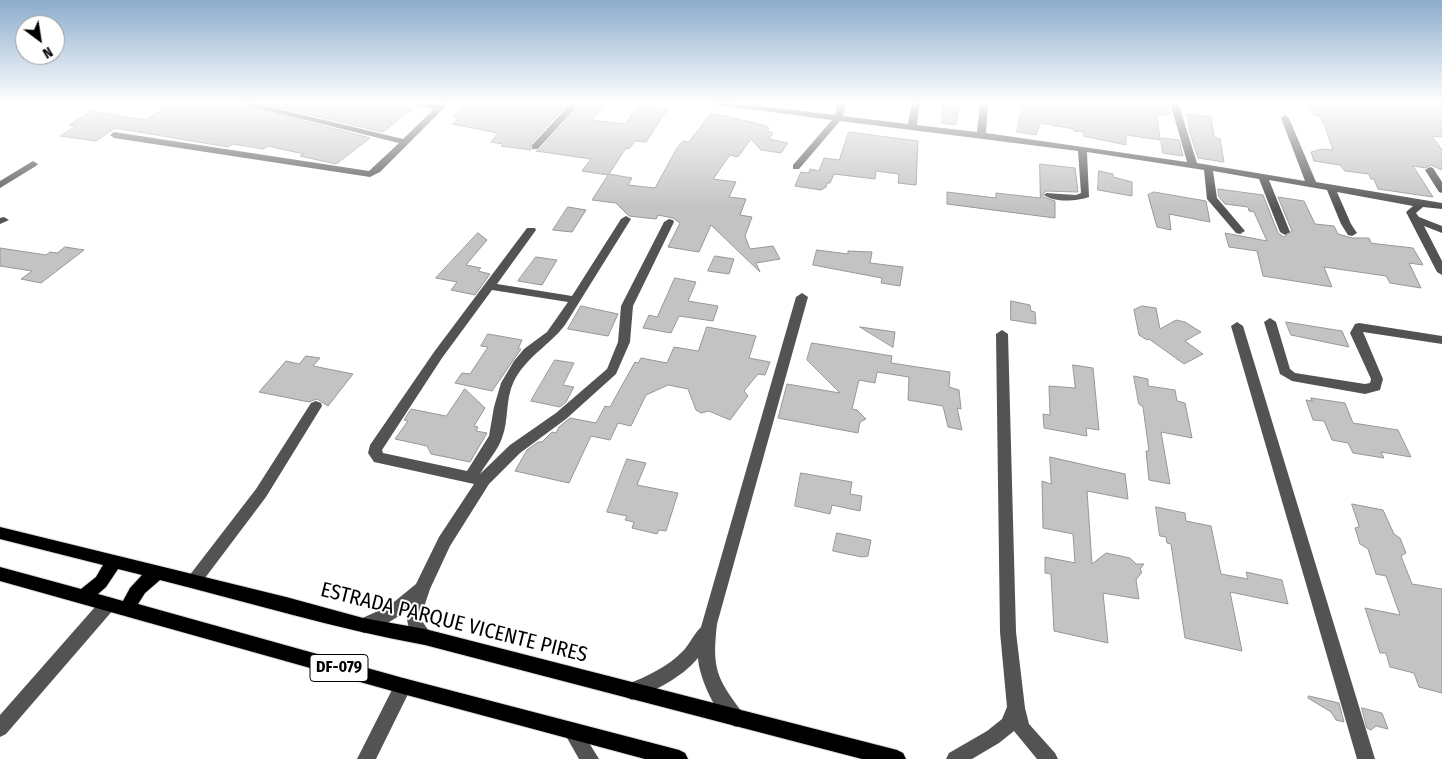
<!DOCTYPE html>
<style>
body{margin:0}
#map{position:relative;width:1442px;height:759px;overflow:hidden;background:#fff;font-family:"Fira Sans Condensed",sans-serif}
canvas{display:block}
.north{position:absolute;left:15px;top:15px;width:50px;height:50px;box-sizing:border-box;background:#fff;border:1px solid #999;border-radius:50%;rotate:149deg;font-size:14px;font-weight:700;line-height:20px;text-align:center;color:#000}
.north::after{content:'';display:block;margin:auto;width:18px;height:22px;background:#000;clip-path:polygon(50% 0,100% 100%,50% 72%,0 100%)}
</style>
<div id="map">
<canvas width="1442" height="759"></canvas>
<div class="north">N</div>
</div>
<script>
const ctx = document.querySelector('canvas').getContext('2d');
ctx.lineJoin = 'round';
function fill(path, color) {
  ctx.fillStyle = color;
  ctx.fill(path, 'evenodd');
}
function strokePath(path, color, width, dash) {
  ctx.strokeStyle = color;
  ctx.lineWidth = width;
  ctx.lineCap = dash ? 'butt' : 'round';
  ctx.setLineDash(dash || []);
  ctx.stroke(path);
}
function label(font, color, halo, rows, align = 'center') {
  ctx.font = font + ' "Fira Sans Condensed",sans-serif';
  ctx.lineWidth = 4;
  ctx.setLineDash([]);
  ctx.textBaseline = 'middle';
  ctx.strokeStyle = halo;
  ctx.fillStyle = color;
  for (const [text, x, y, turn = 0] of rows) {
    ctx.save();
    ctx.translate(x, y);
    ctx.rotate((+turn || 0) * Math.PI / 180);
    ctx.textAlign = isNaN(turn) ? turn : align;
    if (halo) ctx.strokeText(text, 0, 0);
    ctx.fillText(text, 0, 0);
    ctx.restore();
  }
}
const building = new Path2D(`
 M211,102H231L370,138L336,164L300,156L304,154L268,146L264,149L233,144L228,147L115,128L96,141L60,136L76,126L69,125L92,111L145,120L173,103L210,110Z
 M259,102H371L411,110L383,132Z
 M467,102H569L531,144V150L501,146L503,144L491,142L498,133L452,124L460,118L453,117Z
 M583,102H606L592,120L625,124L637,108L667,110L646,142L635,141L629,149L626,148L609,174L632,178L628,185L655,188L677,148L683,141L689,142L711,113L764,125L769,128L767,131L773,133L769,139L788,143L781,153L761,150L751,139L738,157L730,155L713,179L736,182L729,197L746,199L740,215L752,217L745,236L750,249L773,246L780,259L756,263L760,272L711,225L699,252L668,247L680,223L673,218L658,215L656,219L629,216L616,203L592,200L608,175L582,171L591,159L536,151L539,150Z
 M943,102H959L956,125L942,123Z
 M1024,102L1075,107L1076,102H1168L1171,113L1157,116L1160,140L1126,135V145L1083,136L1084,132L1074,131V129L1040,123L1036,135L1017,132Z
 M1309,102L1369,104V102H1442V137L1432,136L1442,150V170L1431,165L1426,168L1413,166L1433,197L1378,189L1374,179H1371L1369,174L1345,171L1340,165L1314,161L1311,152L1322,149L1333,150L1324,124L1319,116L1314,115Z
 M1187,114L1211,117L1214,137L1220,139L1224,162L1198,158L1190,133Z
 M849,132L918,141L916,185L898,183L899,174L876,171L875,179L834,174L830,183H827L826,187L821,190L795,186L801,172L809,173L810,169L819,171L824,158L839,160Z
 M1161,138L1179,140L1183,156L1163,153Z
 M1040,164L1075,168L1078,192L1046,191L1043,194V197L1055,201V218L947,204V192L996,198V193L1040,198Z
 M1099,171L1113,174V177L1132,182V196L1098,190Z
 M1218,189L1263,195L1278,233L1284,237L1292,231L1278,197L1304,201L1315,224L1334,226L1338,234L1352,238H1369L1371,243L1378,244L1413,248L1423,265L1409,263L1421,288L1390,283L1386,276L1324,267L1332,287L1263,276L1257,251L1229,247L1225,233L1267,241L1254,212L1249,211L1248,207L1225,204L1219,197Z
 M1154,192L1206,201L1210,222L1169,214L1171,230L1157,227L1148,195Z
 M568,207L586,210L572,232L553,230Z
 M478,233L487,240L466,265L481,268L478,271L490,274L475,295L451,290L457,282L436,278Z
 M65,247L84,250L41,283L21,279L32,271L0,266V248L46,255L50,252L57,253Z
 M817,250L848,254V251L872,252L870,263L903,267L900,286L881,283L882,278L813,265Z
 M715,256L734,259L729,274L708,271Z
 M536,257L557,260L542,285L518,281Z
 M675,278L696,282L688,301L718,306L713,321L679,316L671,333L643,328L649,315L657,317Z
 M1011,301L1030,305L1031,311L1035,312L1036,324L1011,320Z
 M581,306L618,314L608,336L568,329Z
 M1142,306L1156,308L1160,329L1176,320L1185,322L1201,332L1185,341L1203,354L1184,364L1149,339L1147,340L1139,335L1134,310Z
 M1286,322L1342,331L1349,347L1291,335Z
 M707,327L756,336L749,358L770,362L765,375L758,374L744,391L748,396L730,420L709,411L701,413L696,410L688,389L668,385L646,395L631,426L618,423L610,440L591,436L569,483L515,471L527,450L538,442H542L552,432L556,433L559,427L570,418L596,423L605,406L610,407L635,362L638,363L641,358L667,363L674,347L698,351Z
 M860,327L895,332L893,347Z
 M488,334L522,340L518,349H521L492,391L455,383L462,373L470,374L488,347L481,346Z
 M812,343L892,356L891,363L950,372L949,387L959,390L961,409L957,408L962,430L948,427L943,406L908,400L909,377L877,372L875,383L859,380L852,409L857,410L866,419L860,422L858,433L778,418L787,384L840,393L807,360Z
 M306,356L320,358L313,366L353,374L328,406L317,399L309,402L259,392L286,361L299,364Z
 M555,360L574,363L563,385L574,387L566,402L560,407L531,401Z
 M1073,365L1093,368L1099,430L1086,428L1087,436L1044,428L1043,414L1050,415L1049,386L1075,388Z
 M1134,376L1148,379V386L1175,390L1177,401L1185,403L1192,438L1161,432L1170,484L1149,480L1146,451H1149L1143,407L1139,404Z
 M465,389L485,408L474,426L478,427L476,431L487,433L470,462L431,454L427,446L395,439L408,421L404,420L411,409L446,416Z
 M1311,398L1345,403L1353,423L1398,430L1411,457L1381,452L1384,458L1353,453L1348,443L1332,440L1324,421L1313,420L1306,400L1312,401Z
 M1050,457L1125,474L1128,499L1087,491L1092,564L1106,553L1130,558L1136,564H1144L1140,569L1142,572L1136,580L1139,599L1103,593L1108,643L1054,631L1051,574L1045,573V557L1075,563L1073,534L1043,528L1042,481L1051,484Z
 M627,459L646,463L637,485L678,493L666,531L659,530L657,534L632,528L634,522L625,520L627,516L607,512Z
 M801,473L852,482L850,494L862,496L860,511L832,505L830,514L795,506Z
 M1352,504L1383,510L1394,534L1400,538L1406,553L1401,556L1412,584L1442,589V693L1419,687L1414,673L1390,667L1386,653H1380L1365,608L1400,615L1386,576L1376,574L1368,549L1360,544L1355,528L1359,527Z
 M1156,507L1185,513L1186,521L1211,526L1221,574L1248,579L1246,572L1282,580L1288,604L1230,592L1242,651L1185,638L1171,544L1167,543L1166,537L1160,536Z
 M837,533L871,540L868,556L862,557L833,551Z
 M1309,696L1339,703L1344,722L1336,720L1331,712L1308,698Z
 M1362,708L1382,713L1388,729L1376,726L1371,730L1367,728Z`);
fill(building, '#c3c3c3');
strokePath(building, '#979797', 1);
const major = new Path2D(`
 M0,527L286,597L363,618L425,629L897,750L903,753L906,759H862L425,645C336,629 248,602 160,580L145,593L138,604L403,678L679,750L685,753L688,759H645L403,694L0,581V567L81,589L96,577L103,565L0,539ZM118,569L142,575L130,588L123,601L98,594L106,587Z`);
strokePath(major, '#dbdbdb', 2);
fill(new Path2D(`
 M233,102H249L403,139L434,109L406,102L438,105L441,102H450L380,172L370,177L114,138L110,135L114,132L369,171L399,143Z
 M572,102H581L538,149H532V145Z
 M694,102H725L835,115L838,102H846L843,116L908,124L912,102H920L917,125L977,132L980,102H988L986,133L1187,162L1170,102H1178L1197,163L1305,181L1281,118L1285,115L1289,118L1316,182L1442,203V209L1423,207L1416,213L1419,217L1442,226V233L1424,226L1442,261V275L1437,272L1406,212L1413,206L1337,192L1351,224L1357,233L1352,236L1348,235L1341,224L1327,190L1269,180L1290,232L1285,235L1280,232L1259,179L1213,171L1217,198L1245,231L1240,234L1236,233L1207,199L1204,170L1087,152L1089,197C1077,201 1055,203 1044,195L1046,193L1076,195L1081,193L1078,151L840,121L799,169H793V165L832,120Z
 M33,161L38,164L36,166L0,188V181Z
 M1430,167L1433,168L1442,182V193L1439,192L1425,170Z
 M626,216L631,219L565,325C549,346 527,356 514,381C505,399 509,420 502,438C498,450 487,462 480,474L510,445L556,413L607,369L618,342L621,306L664,222L669,219L673,220L674,222L633,306L630,342L616,374L566,419L520,453L489,484L450,546L430,589L423,610L422,621L433,637L431,642L425,645C411,639 406,625 407,611L386,624L364,633L358,630L356,625L358,620L389,606L416,584L439,537L474,484L374,462L368,453L370,445L434,352L527,228H535L536,230L497,284L572,296L621,219ZM492,290L568,302L547,332L524,349L514,361L501,383L494,407L489,436L467,471L383,453L382,450L442,358Z
 M4,217L9,220L0,224V218Z
 M802,293L808,297L717,624C712,668 716,677 742,712L745,718L742,724L736,727C717,719 699,678 698,658C680,679 657,689 632,700L626,697L623,691L626,685C647,676 668,667 684,650C690,643 694,634 701,627L796,297Z
 M1270,318L1276,322L1290,369L1295,373L1365,384L1370,383L1371,379L1350,333L1355,324L1359,323L1442,336V344L1363,332L1383,379L1380,390L1365,394L1292,381L1280,374L1264,322Z
 M1237,322L1243,326L1375,759H1357L1231,326Z
 M1002,330L1008,334L1016,632L1025,708L1029,724L1055,753L1058,759H1037L1014,731L999,743L972,759H946L949,753L987,731L1002,719L1007,707L1000,632L996,334Z
 M316,401L321,403L322,406L266,497L199,586L194,588L189,586L186,581L189,576L256,489L311,403Z
 M108,597L114,599L116,604L114,609L6,734L0,737V715L102,599Z
 M403,678L409,680L412,686L376,759H357L397,680Z
 M572,722L578,725L599,759H579L563,731L566,725Z`), '#535353');
fill(major, '#000');
const sky = ctx.createLinearGradient(0, 0, 0, 209);
sky.addColorStop(0, '#8baccc');
sky.addColorStop(0.49, '#fff');
sky.addColorStop(1, '#ffffff00');
ctx.fillStyle = sky;
ctx.fillRect(0, 0, 1442, 209);
for (const [x, y, w] of [
 [339,668,58]
]) {
  const box = new Path2D();
  box.roundRect(x - w / 2, y - 13.5, w, 27, 4);
  ctx.fillStyle = '#fff';
  ctx.fill(box);
  strokePath(box, '#000', 1);
}
label('bold 16px', '#000', null, [
 ["DF-079",339,668]
]);
label('21px', '#000', '#fff', [
 ["ESTRADA PARQUE VICENTE PIRES",454,623,14]
]);
</script>
